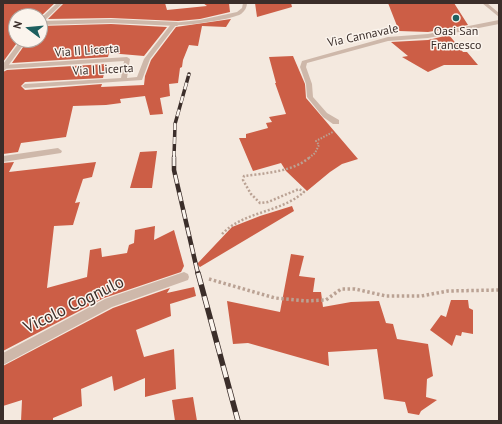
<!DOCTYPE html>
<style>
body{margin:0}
#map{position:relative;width:502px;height:424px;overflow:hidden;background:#f4e9df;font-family:"PT Sans",sans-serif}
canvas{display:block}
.frame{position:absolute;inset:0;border:4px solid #3b2e2a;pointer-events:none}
.north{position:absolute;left:8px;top:8px;width:40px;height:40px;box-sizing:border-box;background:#fbf4ed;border:1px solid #aea59f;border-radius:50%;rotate:286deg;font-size:11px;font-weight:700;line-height:16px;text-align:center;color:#3b2e2a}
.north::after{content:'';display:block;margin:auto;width:14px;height:18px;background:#1d5f5f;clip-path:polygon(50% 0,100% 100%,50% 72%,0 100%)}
</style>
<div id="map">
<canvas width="502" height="424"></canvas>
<div class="frame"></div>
<div class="north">N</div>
</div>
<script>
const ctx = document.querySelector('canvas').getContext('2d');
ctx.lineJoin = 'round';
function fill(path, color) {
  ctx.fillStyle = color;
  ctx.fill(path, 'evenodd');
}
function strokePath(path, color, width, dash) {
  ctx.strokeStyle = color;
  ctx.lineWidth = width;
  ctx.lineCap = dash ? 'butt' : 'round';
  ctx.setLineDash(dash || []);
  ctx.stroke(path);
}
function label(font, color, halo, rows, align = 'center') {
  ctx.font = font + ' "PT Sans",sans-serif';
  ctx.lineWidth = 3;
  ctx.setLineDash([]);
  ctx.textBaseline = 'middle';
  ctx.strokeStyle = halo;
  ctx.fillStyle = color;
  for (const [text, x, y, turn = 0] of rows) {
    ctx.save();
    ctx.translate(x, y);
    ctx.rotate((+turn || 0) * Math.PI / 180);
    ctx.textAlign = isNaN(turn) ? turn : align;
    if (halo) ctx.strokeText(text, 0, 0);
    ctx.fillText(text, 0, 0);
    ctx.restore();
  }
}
fill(new Path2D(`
 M11,3H55L40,17L16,16V40H19L3,62V4Z
 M64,3H165L167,10L207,6L203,3H229L230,12L200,19L178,21L111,18L48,19Z
 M255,3H291L292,7L257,17Z
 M388,3H454L468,25L428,32L399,31Z
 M231,19L226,27L202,26L198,46L189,45L183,60L182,67L180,68L178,83L169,84L170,96L160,98L163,114L150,115L145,96L120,99L121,103L106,105L73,106L66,137L21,143L18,152L3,154V72L7,70L106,64L103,78L25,82L21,86L25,90L102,84L101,87L144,85L145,76L151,60L176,27Z
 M111,24L167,27L144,56L109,53L108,57L12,63L28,40H40V26Z
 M449,35L463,52H467L478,65H444L428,72L402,57L408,56L391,42L428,40Z
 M293,56L305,84L306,98L358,159L342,164L330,172L307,191L286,171L281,163L253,171L239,138H246V134L268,128L266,123L272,122L269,117L286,114L275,83H276L269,57Z
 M157,151L152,188H130L140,152Z
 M14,162L9,172L96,162L92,177L83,179L75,203L80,202L73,225L54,226L47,288L87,277L90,250L101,248L102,257L127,253L129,245L134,243L135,230L155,226L154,240L174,230L184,266L181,272L104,298L3,351V163Z
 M292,206L294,211L200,267L197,264L232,227L260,216Z
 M291,254L304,256L299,276L315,278L313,292H321L323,307L351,302L379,301L386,323L393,324L397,339L428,344L433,376L427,379L426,397L437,400L421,411L419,415L408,413L405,402L384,399L377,349L328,352L329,366L248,343L233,344L227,301L280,312Z
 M194,287L196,296L170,304L171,316L136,330L144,357L174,349L176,389L145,397V378L114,391L112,376L81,389L82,406L53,418V421H21L22,400L3,406V366L113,308L170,288L167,293Z
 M451,300H468L469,308L473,310V334L462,332L461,336L456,335L452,346L430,330L441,315L446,317Z
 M193,397L197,421H175L172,400Z`), '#cc5e46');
strokePath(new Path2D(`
 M309,158L315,153L319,145L316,141L333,132`), '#baa294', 2, [1.5, 1.5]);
strokePath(new Path2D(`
 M222,234C244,211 280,213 304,192L299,189L268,202L260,203L251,194L243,180L244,176C265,173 293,172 310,157`), '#baa294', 2.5, [2, 2]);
strokePath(new Path2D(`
 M209,279L275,298L306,301L326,300L341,289H355L386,296H421L448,291L499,290`), '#baa294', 3.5, [2.5, 2.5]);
fill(new Path2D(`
 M243,3H247C247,7 245,11 241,14C233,19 187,26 176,25L150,59L142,80L25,88L22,86L25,84L121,78L124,61L3,69L4,65L127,57L130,59L127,78L137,77L144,59L172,23L200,20L237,12L242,8Z
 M482,3H487L499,13V17Z
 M499,20V24L428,38L388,41L307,63L306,67L312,84L313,97L327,113L339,120V124H333L323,117L307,97L306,84L300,67L302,61L388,37L428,34Z
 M58,148L62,151L61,153L3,162V156Z
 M184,272L188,274L189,277L188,280L112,307L3,365V353L105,299Z`), '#ceb8aa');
fill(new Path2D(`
 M57,3H63L44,21L111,19L177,22L180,24L177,26L111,23L40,25V19Z
 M21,40H27L5,70L3,71V64Z`), '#ceb8aa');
const railFar2 = new Path2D(`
 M174,158L175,124L189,74`);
const railFar1 = new Path2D(`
 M174,157V170L198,274`);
const rail = new Path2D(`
 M198,273L238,421`);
strokePath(railFar2, '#3b2e2a', 3.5);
strokePath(railFar1, '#3b2e2a', 4.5);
strokePath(rail, '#3b2e2a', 5.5);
strokePath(railFar2, '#fbf4ed', 2.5, [7]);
strokePath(railFar1, '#fbf4ed', 3, [9]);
strokePath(rail, '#fbf4ed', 4, [12]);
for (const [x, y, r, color] of [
 [456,18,4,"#1d5f5f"]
]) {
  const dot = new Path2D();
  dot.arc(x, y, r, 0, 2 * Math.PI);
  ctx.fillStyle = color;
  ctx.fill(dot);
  strokePath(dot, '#fbf4ed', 1.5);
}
label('12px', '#3b2e2a', '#fbf4ed', [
 ["Oasi San",456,32],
 ["Francesco",456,46]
]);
label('12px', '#3b2e2a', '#fbf4ed', [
 ["Via Cannavale",363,36,-12],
 ["Via II Licerta",87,51,-4],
 ["Via I Licerta",103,70,-3]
]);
label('17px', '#3b2e2a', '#fbf4ed', [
 ["Vicolo Cognulo",74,305,-26]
]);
</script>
